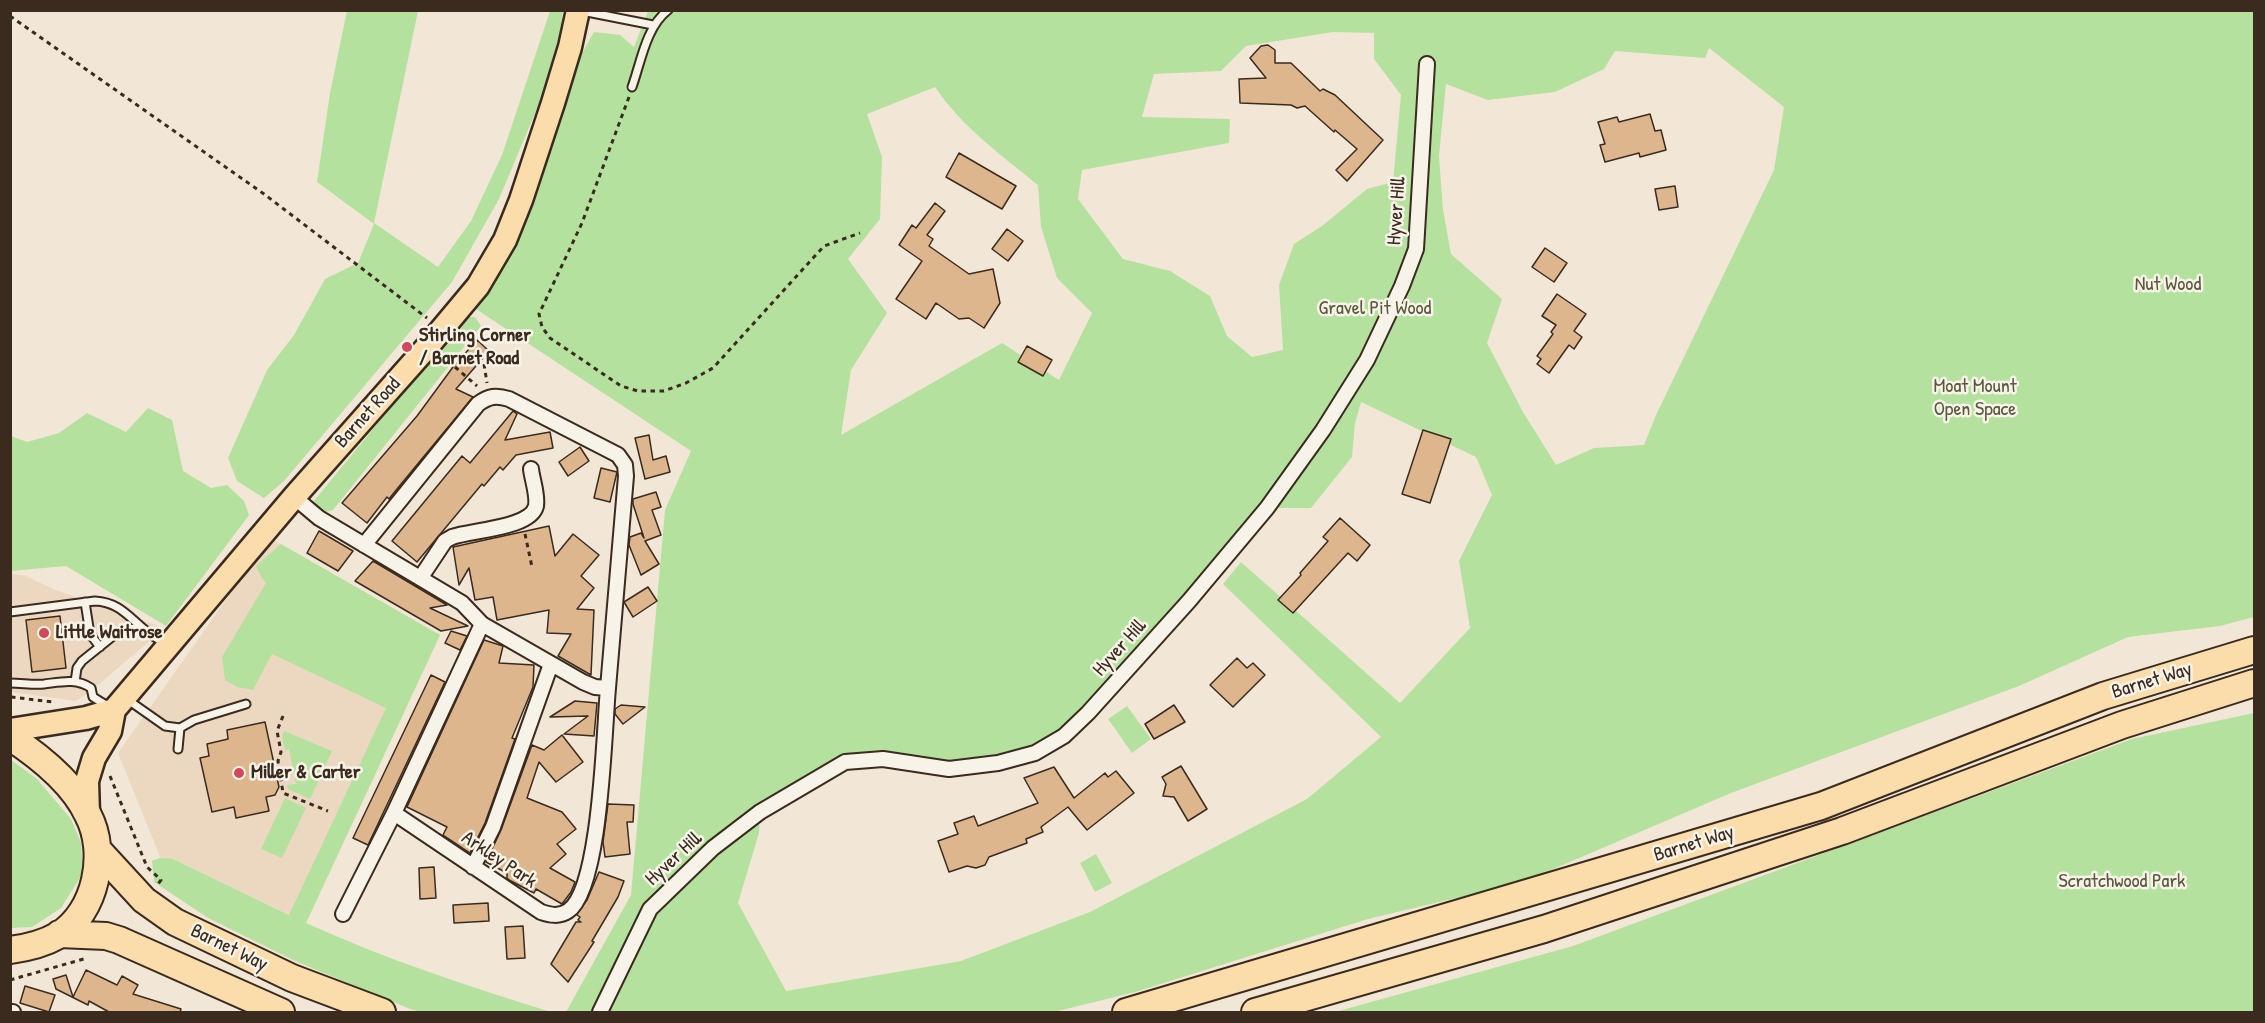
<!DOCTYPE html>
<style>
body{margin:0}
#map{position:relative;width:2265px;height:1023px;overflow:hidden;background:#f2e7d6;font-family:"Patrick Hand",sans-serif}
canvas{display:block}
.frame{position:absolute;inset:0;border:12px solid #3b2a1e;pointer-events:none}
</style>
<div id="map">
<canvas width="2265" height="1023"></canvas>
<div class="frame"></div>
</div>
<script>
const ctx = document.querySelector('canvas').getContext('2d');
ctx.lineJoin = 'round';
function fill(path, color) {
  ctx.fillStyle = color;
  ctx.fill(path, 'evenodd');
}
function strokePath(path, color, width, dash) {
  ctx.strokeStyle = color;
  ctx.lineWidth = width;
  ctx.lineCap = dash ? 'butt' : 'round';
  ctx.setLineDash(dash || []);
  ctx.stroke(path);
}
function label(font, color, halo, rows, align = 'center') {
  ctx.font = font + ' "Patrick Hand",sans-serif';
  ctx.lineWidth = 5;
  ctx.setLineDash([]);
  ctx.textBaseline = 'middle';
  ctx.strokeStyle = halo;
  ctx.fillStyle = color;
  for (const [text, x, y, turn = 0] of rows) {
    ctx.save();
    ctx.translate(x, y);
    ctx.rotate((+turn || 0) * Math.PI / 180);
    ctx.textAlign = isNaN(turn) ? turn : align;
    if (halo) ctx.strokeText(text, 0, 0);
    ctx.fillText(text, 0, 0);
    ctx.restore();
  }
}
fill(new Path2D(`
 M275,541L440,635L306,923L173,859H161L118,753L244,574Z
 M11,574L24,575L53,589L165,628L91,691L76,701L11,692Z`), '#ecd8c0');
fill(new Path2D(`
 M347,11H418L374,223L438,267L471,221L502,155L550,11H563L560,33L541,99L499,199L452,282L284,481L264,498L237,481L228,458L267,370L294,335L325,279L358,263L374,224L317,182L330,93Z
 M648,11H2254V617L2220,626L2128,637L2019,686L1731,793L1523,882L1368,919L1135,992L1054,1012H566L631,895L665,510L691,451L473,307L531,204L560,121L576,64L594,32L620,35L634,47ZM1333,32L1374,33V59L1401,95L1393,182L1367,189L1322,226L1294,244L1279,285L1283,350L1252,357L1227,336L1210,296L1170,271L1123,259L1078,199L1082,170L1229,143L1230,119L1142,117L1154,74L1221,71L1246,46ZM1709,48L1784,107L1774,170L1656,415L1644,445L1594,448L1556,465L1523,412L1487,343L1502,299L1451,254L1443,210L1439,156L1446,84L1488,100L1555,92L1604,69L1615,51L1705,58ZM935,87C962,127 1001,155 1038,185L1041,227L1057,278L1092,313L1059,380L1002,343L841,435L851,370L887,313L848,259L880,219L882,157L867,114ZM1361,402L1476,457L1492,495L1459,561L1470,628L1400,703L1241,562L1223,584L1381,737L1307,799L1090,912L961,961L786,991L738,903L759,833L760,812L846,762L998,763L1064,736L1267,508H1311L1352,457L1355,423Z
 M465,317H475L481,326L333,510L323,513L313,502Z
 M148,408L172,420L183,471L211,488L227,485L244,501L249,515L166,626L66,566L11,571V436L27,442L59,433L87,413L126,432Z
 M281,544L440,635L306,923C385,959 468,986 551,1012H422L410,1009L293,960L208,918L154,882L152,861L160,858L173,859L289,915L386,708L272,654L253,690L237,687L225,680L222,657L266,583L261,577L256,566Z
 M1127,706L1151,739L1132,753L1108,719Z
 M2254,713V1012H1335L1573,946L2132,739Z
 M284,731L332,751L310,799L288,789L287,785L296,784L289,749L285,750L282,736Z
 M10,759L37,779L71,819L81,843L83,873L61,908L32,927L11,928Z
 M285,798L306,808L282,858L261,849Z
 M1096,854L1112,883L1095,892L1080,863Z`), '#b5e19f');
const building = new Path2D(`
 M1268,45L1275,50V63H1291L1320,91L1323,89L1335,95L1383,140L1347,181L1336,170L1357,149L1335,130L1334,132L1305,106L1297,108L1291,105L1240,103L1239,79L1266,78L1250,58L1261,46Z
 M1650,114L1655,131L1661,130L1666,150L1640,157L1639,153L1605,162L1600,145L1605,144L1598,122L1617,117L1619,122Z
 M959,153L1016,186L1002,209L946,177Z
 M1675,186L1678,207L1659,210L1655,189Z
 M935,203L945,211L927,235L933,239L929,246L969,274L993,269L1000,303L984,328L969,318L959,319L936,303L926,319L896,299L922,261L899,245L912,225L916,228Z
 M1007,229L1023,241L1008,261L992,249Z
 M1545,248L1567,263L1554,282L1532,267Z
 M1557,294L1586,314L1574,331L1582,337L1574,349L1569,345L1549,373L1537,364L1541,359L1537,356L1553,334L1551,332L1556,325L1542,316Z
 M477,340L489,351L456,389L473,397L397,489L389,499L387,497L367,523L342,503L417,416L453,367Z
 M1027,346L1052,360L1043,376L1018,362Z
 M513,411L517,414L505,440L550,432L553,448L516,455L503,470L500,467L484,486L482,484L417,562L392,541L462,456L470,463Z
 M1423,430L1451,439L1430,503L1402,494Z
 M649,435L653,460L666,456L670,472L645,479L635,438Z
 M580,447L589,461L568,476L559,462Z
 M601,468L617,472L610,502L594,498Z
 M656,492L661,507L652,510L661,535L645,541L659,564L641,575L629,545L630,537L641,533L644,538L633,504V499Z
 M1340,518L1370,545L1357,561L1348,553L1293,613L1278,600L1301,575L1300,573L1328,541L1323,537Z
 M549,526L555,556L573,534L599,555L581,576L594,588L577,609L594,610L591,675L558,656L571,634L547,633L549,610L497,620L493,597L475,600L469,568L459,585L453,547Z
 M319,531L353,551L338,571L307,553Z
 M373,561L447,605L430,608L468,626L441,631L355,581Z
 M648,587L657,601L633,617L624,602Z
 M60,616L66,668L32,672L26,620Z
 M451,631L467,636L460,650L445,643Z
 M484,640L503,646L499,663L534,665L533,687L512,738L515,739L485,823L470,853L443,835L447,827L407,807Z
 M1237,658L1247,668L1253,663L1265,675L1233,707L1210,685Z
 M431,675L445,682L368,845L353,838Z
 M575,701L597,703L594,736L564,734L588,716L550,717Z
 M621,705L645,707L623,724L615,714V709Z
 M1174,705L1185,722L1154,739L1145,724Z
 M265,722L279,787L275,795L266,797L269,811L236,818L234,807L212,812L200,758L209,756L207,744L228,739L227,730Z
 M562,735L583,762L556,782L539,762L527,798L562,812L576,829L557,844L566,854L550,868L575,882L571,892L562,904L536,889L534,893L509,880L507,878V873L486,862L501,830L532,745L544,750Z
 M1181,766L1207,809L1188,821L1174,797L1163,796L1166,784L1162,777Z
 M1054,767L1074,798L1105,773L1108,777L1116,771L1134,793L1087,830L1068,807L1041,827L1043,832L1026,839L1027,843L989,857L985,865L976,868L967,866L949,872L938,841L958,834L954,823L974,816L978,826L1038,803L1024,778Z
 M608,804L634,805L633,822H627L630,854L605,857L603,842Z
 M434,867L436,898L420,899L419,868Z
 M599,872L624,881L618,897L592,941L594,942L568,982L551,964L576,922H581L578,920L580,917L577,915L578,912L587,900Z
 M488,903L489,921L454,923L453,905Z
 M523,926L525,958L507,959L505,927Z
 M86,970L117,985L122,976L138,985L133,994L181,1009L180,1012H109L89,1001L88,1005L56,989L53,979L66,975L73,997Z
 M25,986L55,995L49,1012L20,1003Z`);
fill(building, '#deb68e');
strokePath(building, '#3b2a1e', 1.5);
const lane = new Path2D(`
 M582,11L653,25
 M632,87C641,62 646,27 668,10
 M85,602L90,634L100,647
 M10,612L95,601C118,602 128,616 145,630C151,635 158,639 165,644
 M75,682L77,668L82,661L118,632L135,628L144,629
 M10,683C22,683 33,685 44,684C61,682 76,678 91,688L93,697L109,707
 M128,700L165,726L180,728
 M178,749L180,728L194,720L246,704`);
const street = new Path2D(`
 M294,497L319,518L462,603L482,624L583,682L595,687L608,688C604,731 601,889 568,911C559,917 550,915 541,912L394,813L482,624
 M364,545L478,404C489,396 496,395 509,399L618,455L625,465L626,476L608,688
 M421,577L445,541L452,537C473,530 531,528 536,506C538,495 532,479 531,469
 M473,867L493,827L551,664
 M343,914L394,813
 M10,1012H13
 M600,1012L650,909L713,848L760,812L845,762L883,759L949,769L998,763L1035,753L1064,736L1088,713L1189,601L1267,508L1323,430L1367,360L1402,286L1416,249L1427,64`);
const primary = new Path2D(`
 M10,730L86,718L114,710L294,497L427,347L478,286L505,240L521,200L553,103L570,47L578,10
 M88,815L87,781L94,758L110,731L114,710`);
const highway = new Path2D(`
 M10,737C39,756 73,783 88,815C108,853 96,912 59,935C45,943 26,948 10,950
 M98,850L144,900L175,922L292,978L382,1012
 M59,934L106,936L119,940L281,1012
 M1126,1012L1821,806L2103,696L2254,650
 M1255,1012L1544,929L1842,831L2122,725L2254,683`);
strokePath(lane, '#3b2a1e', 11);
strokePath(street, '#3b2a1e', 18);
strokePath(primary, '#3b2a1e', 27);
strokePath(highway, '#3b2a1e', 30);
strokePath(new Path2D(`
 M10,16L264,194L427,318
 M629,97L582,223L539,314L542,327L550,338L621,386L638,391H664L686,383L713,368L824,246L860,233
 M484,364L487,383
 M455,367L477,386
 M525,534L532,567
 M11,697L53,702
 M283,716L277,731L281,752L278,761L283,793L328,811
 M110,776L147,867L161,880L158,884
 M10,980L87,958`), '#3b2a1e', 3, [4.5, 4.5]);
strokePath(lane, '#f7f3e8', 7);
strokePath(street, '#f7f3e8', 14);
strokePath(primary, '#faddab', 22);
strokePath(highway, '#faddab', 26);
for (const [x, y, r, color] of [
 [407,347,6,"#d1495b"],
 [44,633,6,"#d1495b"],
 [239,773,6,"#d1495b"]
]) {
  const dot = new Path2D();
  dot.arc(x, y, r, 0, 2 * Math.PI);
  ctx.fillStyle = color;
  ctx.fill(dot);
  strokePath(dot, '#f7f3e8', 2);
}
label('20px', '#3b2a1e', '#f7f3e8', [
 ["Hyver Hill",1397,211,-86],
 ["Barnet Road",368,413,-48],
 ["Hyver Hill",1120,648,-48],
 ["Barnet Way",2152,681,-17],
 ["Barnet Way",1694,844,-17],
 ["Hyver Hill",674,859,-43],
 ["Arkley Park",499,860,34],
 ["Barnet Way",229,948,26]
]);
label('20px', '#5a583e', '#f7f3e8', [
 ["Nut Wood",2168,285],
 ["Gravel Pit Wood",1375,309],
 ["Moat Mount",1975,387],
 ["Open Space",1975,410],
 ["Scratchwood Park",2122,882]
]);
label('bold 20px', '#3b2a1e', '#f7f3e8', [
 ["Stirling Corner",419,336],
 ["/ Barnet Road",419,359],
 ["Little Waitrose",56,633],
 ["Miller & Carter",251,773]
], 'left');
</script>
